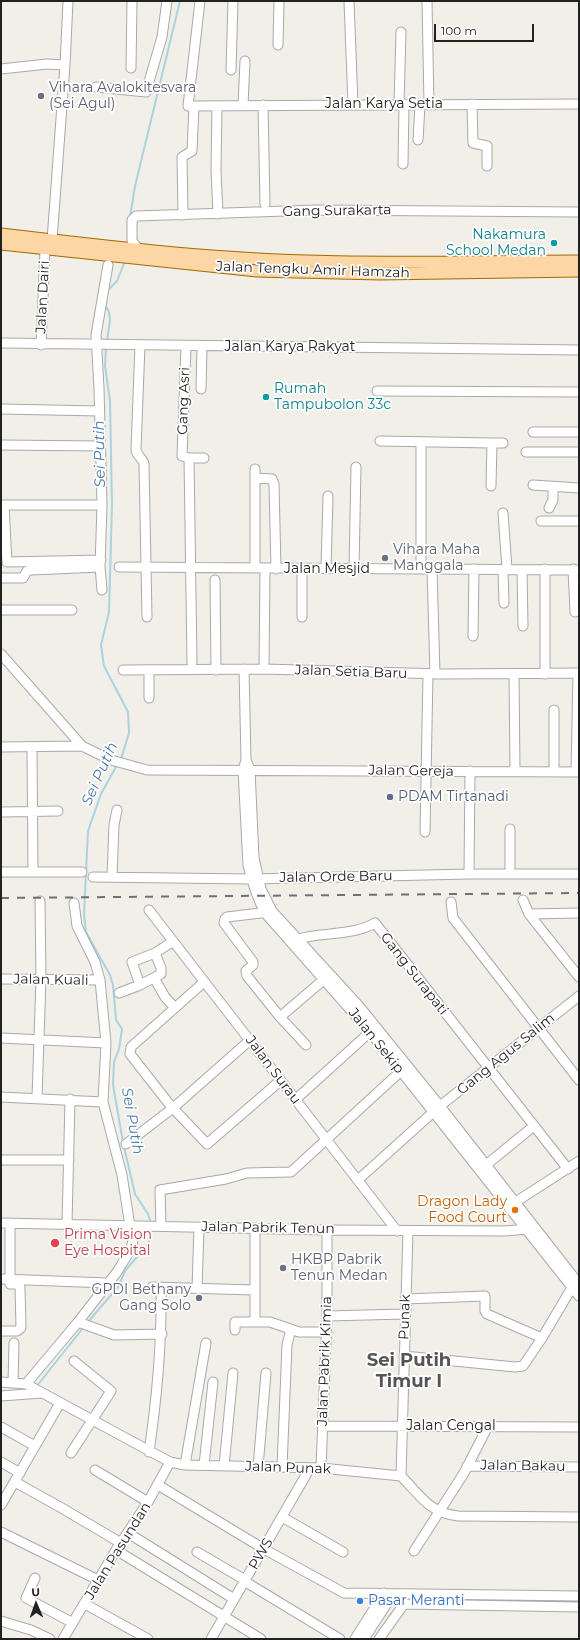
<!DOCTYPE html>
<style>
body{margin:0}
#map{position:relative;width:580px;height:1640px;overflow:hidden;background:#f2efe9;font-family:Montserrat,sans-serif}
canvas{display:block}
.frame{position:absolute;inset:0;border:2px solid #222;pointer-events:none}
.north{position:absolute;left:16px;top:1584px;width:40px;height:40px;-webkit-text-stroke:3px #fff;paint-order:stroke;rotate:358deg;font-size:11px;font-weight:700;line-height:16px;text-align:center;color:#222}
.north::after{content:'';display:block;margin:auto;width:14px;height:18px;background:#222;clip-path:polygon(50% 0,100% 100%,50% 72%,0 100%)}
.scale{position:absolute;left:434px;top:24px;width:100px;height:18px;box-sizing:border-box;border:2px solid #222;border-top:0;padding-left:5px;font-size:12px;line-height:14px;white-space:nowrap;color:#222;-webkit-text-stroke:3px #fff;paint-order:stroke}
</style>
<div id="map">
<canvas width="580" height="1640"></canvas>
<div class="frame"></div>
<div class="north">U</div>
<div class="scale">100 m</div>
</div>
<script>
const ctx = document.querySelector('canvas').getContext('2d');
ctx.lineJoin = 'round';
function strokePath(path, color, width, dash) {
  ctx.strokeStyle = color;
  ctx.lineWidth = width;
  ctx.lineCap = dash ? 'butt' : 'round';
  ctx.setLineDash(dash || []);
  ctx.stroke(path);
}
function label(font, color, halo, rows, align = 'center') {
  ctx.font = font + ' Montserrat,sans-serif';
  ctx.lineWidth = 3.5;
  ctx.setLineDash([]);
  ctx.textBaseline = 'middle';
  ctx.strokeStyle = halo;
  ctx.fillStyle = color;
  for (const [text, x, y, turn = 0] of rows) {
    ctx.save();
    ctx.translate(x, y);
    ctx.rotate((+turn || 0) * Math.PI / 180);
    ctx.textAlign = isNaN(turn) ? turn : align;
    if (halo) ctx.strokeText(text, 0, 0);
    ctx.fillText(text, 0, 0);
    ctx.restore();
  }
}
strokePath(new Path2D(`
 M130,217L135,186L180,1
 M107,291L117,281L125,261
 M105,305L109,312L110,320L107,341
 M106,347L105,366L110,401L112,505L109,612L101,645L104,666L128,712L129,733L121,759
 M117,765L101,794L88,831L84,914L86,932L110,975L113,985L116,1020L122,1029L119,1049L114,1062L113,1085L123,1142
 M124,1147L135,1194L148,1214L151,1223
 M87,1323L118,1287L125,1271L148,1244L151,1236V1229
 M36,1387L83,1328`), '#aad3df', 2);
const minor = new Path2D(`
 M200,1L188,106L579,104
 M349,1L353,105
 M427,1L429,104
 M278,45L279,1
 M131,68L132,1
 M1,69L47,64L65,65
 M231,70L233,1
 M96,87L146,92L162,37L167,1
 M399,104L401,32
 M472,104L473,143L487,146V166
 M243,105L245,61
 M263,105L265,204
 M217,106L216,170L218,214
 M418,140L420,105
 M403,164L404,104
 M183,215L182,157L192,151L194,106
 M52,240L65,65L68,1
 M140,251L132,241V220L136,216L316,210L579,212
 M1,343L579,350
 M41,345L45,250
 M140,345L136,449C136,456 143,458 144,464L147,617
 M186,346L182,456L189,458H204
 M201,389L202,346
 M377,391L579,392
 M1,409L99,411
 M533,432H579
 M380,441L492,443
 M421,442V569
 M1,445L99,446
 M526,452H579
 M189,458L192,663
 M255,469V568
 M255,478L272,479L274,484L276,569
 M533,485L579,488
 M491,486L492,443H503
 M1,505H102
 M4,505L7,562L101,560
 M549,508L553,500V488
 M503,513L507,569
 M541,521H579
 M100,567L102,590
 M119,567L579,570
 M326,569L328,496
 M354,569L356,467
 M432,569L435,674
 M545,569V674
 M573,569L575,612
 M503,570L504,603
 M522,570L523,626
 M1,578H23L27,571L31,570L100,567L102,505L99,388L96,335L108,265
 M215,580L216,670
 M1,610H72
 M302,617V569
 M473,636L474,569
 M1,654L82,746L111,760L147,770L579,772
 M244,669L246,760L243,770L248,865C252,882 257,899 266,914L370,1032L579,1296
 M264,669L265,568
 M123,670L264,669L443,674L579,673
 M149,670V698
 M514,674L515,771
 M1,747L82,746
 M32,747L33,871
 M246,760L250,770L254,858L261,889L272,911L359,1006L440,1106L579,1284
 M554,772V710
 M576,772L578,673
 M1,812L58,811
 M510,829V873
 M425,832L428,674
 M1,872H82
 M469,874L470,771
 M93,877L251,879L469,874H579
 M112,877L114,825L117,810
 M523,900L529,914
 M451,902L453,918L579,1080
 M74,903L77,926L95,962L100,980L106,1043L103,1102L122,1175L130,1226
 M149,910L397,1231
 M269,912L227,917L225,919L224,923L253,962V965L246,971L247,976L280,1017
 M579,913L529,914L579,977
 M298,939C323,932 352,936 375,923L568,1169
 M154,978L165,997L175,1008
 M1,979L100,980
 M204,982L131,1047L130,1054L170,1105L207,1144L280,1081
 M140,985L132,962L155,953L172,942
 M119,993L140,985L161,974V968L155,953
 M1,1038L106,1043
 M306,1045L280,1017L328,976
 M1,1097L103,1102
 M37,1098L41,979L40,901
 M295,1100L370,1032
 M126,1144L173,1108L250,1040
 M1,1160H69
 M486,1165L529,1130
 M359,1179L440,1106L579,996
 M514,1203L579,1161
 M1,1223L327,1230L504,1231L529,1229
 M10,1223V1284
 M67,1224L70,1099
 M161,1226L160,1190L226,1179L247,1173L291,1172L401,1071
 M255,1228V1321
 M1,1279L108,1283
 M152,1287L254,1290
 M197,1289L199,1227
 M405,1299L485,1296V1311L487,1314L542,1338
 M327,1316L405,1314
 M78,1322L114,1335L162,1334
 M235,1330V1322H270L299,1332H327
 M1,1331H17L21,1328L20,1287L18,1284H11
 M404,1356L515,1367L523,1366L542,1338L574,1284
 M1,1382L26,1384L170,1462L185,1465L321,1468L401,1476C420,1495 429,1513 458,1516L579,1517
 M13,1382L14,1343
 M26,1384L78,1322L117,1272L131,1249L136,1226
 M1,1396L42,1393
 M323,1426L579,1427
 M1,1427L35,1446
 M149,1452C157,1397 162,1343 161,1288
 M71,1453L111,1391L74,1361
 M1,1462L20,1473
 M185,1465L206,1343
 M204,1465L213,1382
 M224,1466L233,1373
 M467,1466L579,1467
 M258,1467L266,1373
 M282,1467L287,1345L291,1329
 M321,1468L327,1316V1230
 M95,1470L148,1502
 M401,1476L408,1231
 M15,1482L60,1507L121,1543
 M158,1485L264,1549L344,1593L579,1596
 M1,1505L60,1403
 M282,1517L343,1552
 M1,1532L98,1580
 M128,1533L234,1599
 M116,1550L261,1639
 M414,1551L464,1473L488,1426
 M197,1552L245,1580
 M35,1578L26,1598L73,1623
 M244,1581L340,1639
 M398,1594L404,1604L579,1607
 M85,1604L148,1639
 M1,1621L31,1630L50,1639
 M63,1639L116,1550L148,1502L170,1462
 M211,1639L310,1468
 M355,1639L384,1593
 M364,1639L393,1594
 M379,1639L404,1604`);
const major = new Path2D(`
 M1,234C103,246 205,258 307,261C398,264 488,261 579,261
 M1,244L257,271L380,274L579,271`);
strokePath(minor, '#a9a9a9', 11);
strokePath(major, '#a06b00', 13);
strokePath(minor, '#fff', 9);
strokePath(major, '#fcd6a4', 11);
strokePath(new Path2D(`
 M1,898L579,893`), '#707070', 2, [8, 8]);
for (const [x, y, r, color] of [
 [41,96,4,"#6b7280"],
 [554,243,4,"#0f9aa8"],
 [266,397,4,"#0f9aa8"],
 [385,558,4,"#6b7280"],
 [390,797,4,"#5c6f8a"],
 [515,1210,4,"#e8710a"],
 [55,1243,5,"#e0444e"],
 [283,1268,4,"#6b7280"],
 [199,1298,4,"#6b7280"],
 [360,1601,4,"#3f7fe0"]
]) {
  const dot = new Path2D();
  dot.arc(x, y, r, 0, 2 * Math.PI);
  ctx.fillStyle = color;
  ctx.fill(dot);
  strokePath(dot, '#fff', 1.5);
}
label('14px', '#5b616d', '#fff', [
 ["Vihara Avalokitesvara",49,88],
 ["(Sei Agul)",49,104],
 ["Vihara Maha",393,550],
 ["Manggala",393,566],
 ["HKBP Pabrik",291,1260],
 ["Tenun Medan",291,1276],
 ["GPDI Bethany",191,1290,"right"],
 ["Gang Solo",191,1306,"right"]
], 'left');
label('14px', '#222', '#fff', [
 ["Jalan Karya Setia",384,104],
 ["Gang Surakarta",337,211,-1],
 ["Jalan Tengku Amir Hamzah",313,270,2],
 ["Jalan Dairi",43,297,-87],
 ["Jalan Karya Rakyat",290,347],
 ["Gang Asri",184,401,-88],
 ["Jalan Mesjid",327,569],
 ["Jalan Setia Baru",351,672,2],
 ["Jalan Gereja",411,771,1],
 ["Jalan Orde Baru",336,877,-1],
 ["Gang Surapati",414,974,52],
 ["Jalan Kuali",51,980,1],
 ["Jalan Sekip",376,1041,51],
 ["Gang Agus Salim",506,1054,-39],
 ["Jalan Surau",273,1070,53],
 ["Jalan Pabrik Tenun",268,1228,1],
 ["Punak",405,1317,-88],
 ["Jalan Pabrik Kimia",325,1361,-88],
 ["Jalan Cengal",451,1426],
 ["Jalan Bakau",523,1466,1],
 ["Jalan Punak",288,1468,2],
 ["Jalan Pasundan",118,1551,-58],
 ["PWS",261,1554,-60]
]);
label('14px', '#0d838f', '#fff', [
 ["Nakamura",546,235],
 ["School Medan",546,251],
 ["Rumah",274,389,"left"],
 ["Tampubolon 33c",274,405,"left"]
], 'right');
label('14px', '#4e5e75', '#fff', [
 ["PDAM Tirtanadi",398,797]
], 'left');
label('14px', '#c56008', '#fff', [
 ["Dragon Lady",507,1202],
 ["Food Court",507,1218]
], 'right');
label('14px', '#be3a42', '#fff', [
 ["Prima Vision",64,1235],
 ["Eye Hospital",64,1251]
], 'left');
label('14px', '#366cbe', '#fff', [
 ["Pasar Meranti",368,1601]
], 'left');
label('italic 15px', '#4a7aab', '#fff', [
 ["Sei Putih",100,454,-91],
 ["Sei Putih",100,774,-66],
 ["Sei Putih",132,1121,80]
]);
label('bold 18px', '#555', '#fff', [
 ["Sei Putih",409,1361],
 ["Timur I",409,1382]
]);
</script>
